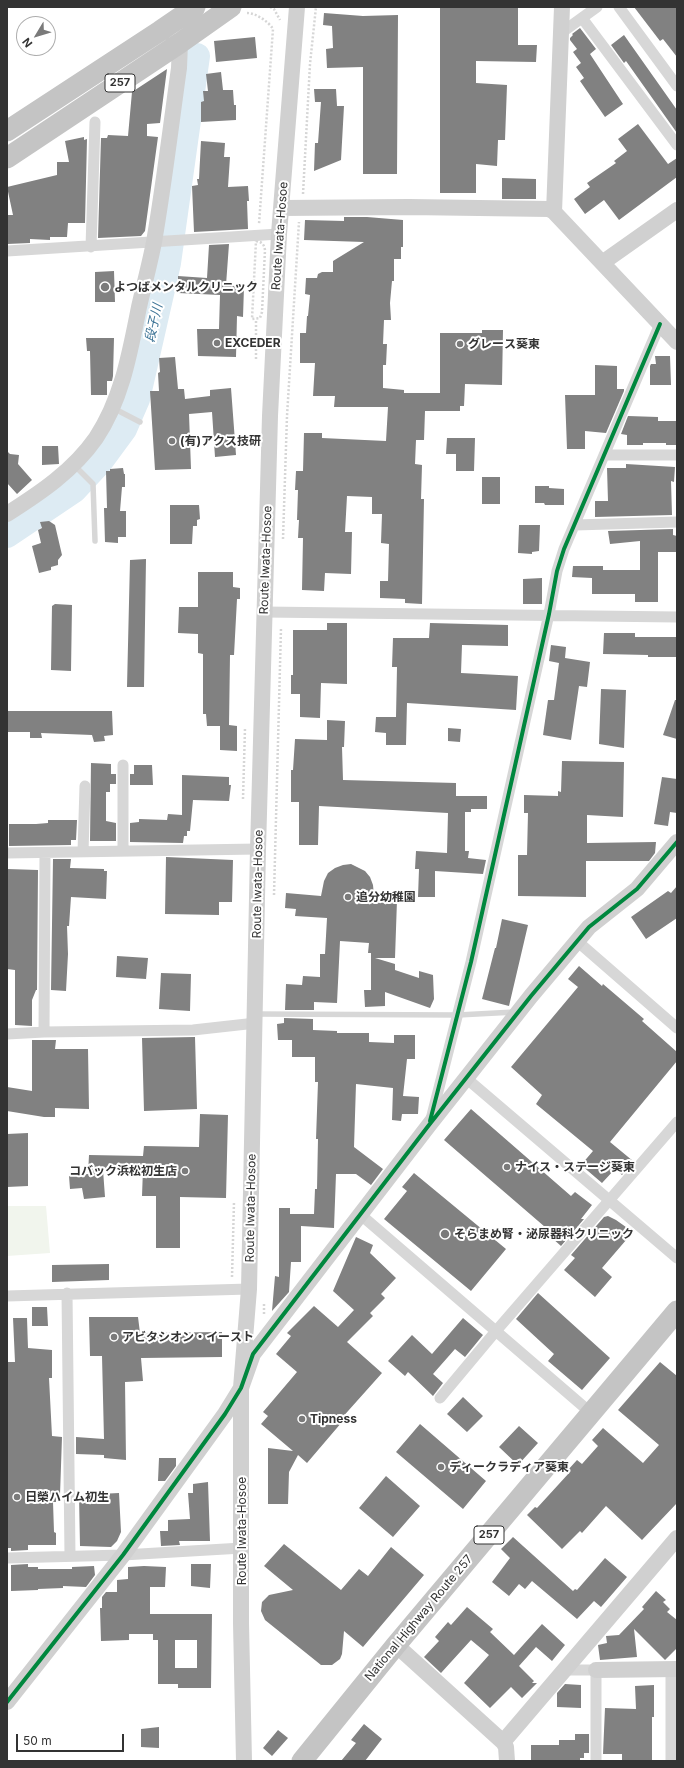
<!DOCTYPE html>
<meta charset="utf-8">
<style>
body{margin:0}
#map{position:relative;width:684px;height:1768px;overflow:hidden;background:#fff;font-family:Inter,sans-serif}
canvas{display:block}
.frame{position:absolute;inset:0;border:8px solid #333;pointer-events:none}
.north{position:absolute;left:16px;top:16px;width:40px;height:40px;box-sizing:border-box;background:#fff;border:1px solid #adadad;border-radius:50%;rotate:232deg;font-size:11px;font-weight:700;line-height:16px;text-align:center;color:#333}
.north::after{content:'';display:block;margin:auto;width:14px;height:18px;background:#7a7a7a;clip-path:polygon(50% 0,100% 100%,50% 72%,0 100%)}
.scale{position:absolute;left:16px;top:1734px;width:108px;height:18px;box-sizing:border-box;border:2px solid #333;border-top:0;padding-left:5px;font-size:12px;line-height:14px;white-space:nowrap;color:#333;-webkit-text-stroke:3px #fff;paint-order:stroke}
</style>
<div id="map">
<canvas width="684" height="1768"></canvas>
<div class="frame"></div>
<div class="north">N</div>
<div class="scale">50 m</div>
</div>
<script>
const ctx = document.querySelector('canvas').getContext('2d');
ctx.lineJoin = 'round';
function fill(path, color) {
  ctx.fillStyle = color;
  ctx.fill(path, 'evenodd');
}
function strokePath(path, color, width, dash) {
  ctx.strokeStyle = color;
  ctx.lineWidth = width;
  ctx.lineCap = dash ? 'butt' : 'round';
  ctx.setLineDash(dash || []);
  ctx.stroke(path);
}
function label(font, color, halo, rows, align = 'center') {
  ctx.font = font + ' Inter,"Noto Sans JP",sans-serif';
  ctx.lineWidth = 4;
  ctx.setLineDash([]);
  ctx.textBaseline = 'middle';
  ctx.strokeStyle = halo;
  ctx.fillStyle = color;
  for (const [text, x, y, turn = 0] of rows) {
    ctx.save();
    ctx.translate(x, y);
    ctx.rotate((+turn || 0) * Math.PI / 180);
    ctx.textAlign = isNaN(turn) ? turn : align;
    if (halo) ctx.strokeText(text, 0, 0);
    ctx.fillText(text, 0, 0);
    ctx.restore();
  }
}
fill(new Path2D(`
 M7,1206H46L50,1253L7,1256Z`), '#f1f5ed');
strokePath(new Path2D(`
 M7,535L74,490L99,463L124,429L137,399L168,263L197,56`), '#ddebf3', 26);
fill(new Path2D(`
 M440,7H518V45H537L536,62L476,61V83L507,85L505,140H498L497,166L476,164V193H440Z
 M634,7H677V57L663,39L660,41Z
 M324,13L363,16L398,15L397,174H363V67L327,68L326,49L333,48L332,26L323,25Z
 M580,28L596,49L590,54L623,104L605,117L580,81L584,78L576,67L581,63L573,52L577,49L570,40V38L573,35L572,34Z
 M624,35L677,110V133L626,61L624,63L611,45Z
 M255,37L257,58L216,62L214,41Z
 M167,69L160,123L147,124V136L158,137L145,231L141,236L98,238L101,138H107L108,135L128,136L132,92Z
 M221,72L223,90H233L234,105H236V120L201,122V102L204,101L203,91H208L206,74Z
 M314,89H336L337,106H344L341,160L314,171L315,143H318L321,102H315Z
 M638,124L668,164L677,158V177L619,220L604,200L585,214L574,199L590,187L587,183L616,163L614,161L627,151L618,139Z
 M84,137V140L87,139L85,223H68L67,237H50V240L30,239V243L7,244V215H13L7,187L57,175V162H69L65,141Z
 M201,141L225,143L224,157H230L228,187L248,186L249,201H247L248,229L194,232L192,186L198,185L197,179H199Z
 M502,178L536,179V199H502Z
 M344,217H367L403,220V247H401V259H394V281H392L390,303L391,320H384L383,344H387L386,365H383V388L404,390V393H440V333H482V330H503L502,385L465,384L464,406H460V411H425L424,440H416L415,464L422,465L421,499H424L422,604L405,603V599L380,598V581H388L389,544L381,543L382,514H372V497L347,496L345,532H352L351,574L325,573L324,591L302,590L303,538H298L299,520H297L298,490H295L296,471H303L304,433H322V438L386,441L388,407H334L335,396H313L315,363H300V333H306L307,316H308L310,295L305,294L306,278H317L318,274L322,272H333V261L364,242L304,240L305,220L344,221Z
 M229,244L226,285L244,287L243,317L237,316L236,357L198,356L197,329H219L220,295L178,293V276L207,278L209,245Z
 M114,271L115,302H95V272Z
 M86,338H114L113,376L112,381H107V395H91L90,351H87Z
 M655,356H670L671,385H650V366L651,364H656Z
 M175,357L178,389H184L185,399L210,396V390L231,388L236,455L215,457L212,412L189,414L191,469L155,470L150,391H159L158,373L160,372L159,358Z
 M595,365L617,366V389H624V391L606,433L585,431V449H567L565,395H595Z
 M628,416L658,417V421H677V445H666V443H643V445H627V435L621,434Z
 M447,438H475L474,471H456V454H446Z
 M42,446H58L59,464L42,465Z
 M7,451L10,454L19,455L18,464L32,480L17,494L7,483Z
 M626,464L675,467L674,482L671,481L672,515L595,517V501H608L607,468H626Z
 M123,468L124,474H125V487H122L120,511H126V537H118V543L105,542L104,508H107L106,471H110V469Z
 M482,477H500V504H482Z
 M535,486H549V488L564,489V505H545L544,503H535Z
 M170,505H199L200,519L197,520V526H193L192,544H170Z
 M49,521L55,525L62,555L58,560V565L51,567V570L39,573L32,546L41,543L38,530L42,528L40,522Z
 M519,525H540L539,551L532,552V554L518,553Z
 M673,529V535L677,536V552H658V602H635V594H592V578L572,577L573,566H603V570H640V541L610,544L608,531Z
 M146,559L144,687H127L130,560Z
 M198,572H233V587L240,588V599H237L234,655H230L229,725L237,726V751L220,750V726H207L206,714H203V654L198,653V634L178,633L179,607H198Z
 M542,578V604H523V579Z
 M55,604L72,605L71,671L51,670L52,606Z
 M327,623H347V684L321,683L320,718L300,717V694H291V675H293V630H327Z
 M430,623L508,625V646L462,645L461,673L518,676L516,710L407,703L406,745H386V733L375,732L376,717H396L397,667H392L393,638H429Z
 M604,633H635V637H677V657H648V655L603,654Z
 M551,645L566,647L565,658L590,662L587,687L579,686L571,740L543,735L548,700H554L559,663L549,661Z
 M601,689L626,690L624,748L599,744Z
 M675,700H677V739L663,735Z
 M7,711H112L113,735L104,736L105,741L94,742L92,735L41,733L42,738H30V732H7Z
 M327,720L345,721L344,747H342L343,780L456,783V796H487V809H471V812H465V851H469L468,858L486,860L483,874L435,871V897H418L419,869H415L416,851L447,853L448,813L319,806L318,845H299V802H291V770H293L295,739L327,740Z
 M448,728L461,729L460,742L448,741Z
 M562,761L624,762L623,817L587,815V843L656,842L655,853L649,861H586V897L518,896V855H527L528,813H524V795L558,796V791L561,792Z
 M91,763L111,764V774H116V784H110V792H106V821L116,823V841H90Z
 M134,765H152L153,785H130V774H134Z
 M182,775L229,777V785H231L229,801L193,800L190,831H187V836H184L183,843L130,842V823L139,822V819L167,820L168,814L182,815Z
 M662,777L677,779V813L670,812L668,826L654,824Z
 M48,820H77L76,840H71V845L9,846V824H36L48,823Z
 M166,857L233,860L232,902H219V915L165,914Z
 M53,859H71L70,868L104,869V871H107L106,899L71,897L69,926H67L68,954L66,991L51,990Z
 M351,864L365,871L370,877L373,885L374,896L397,900L395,958H375L395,964V970L419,978V971L433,975L434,999L430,1008L385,992V1006L365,1007L364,990H371V953H368L369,943L340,941L337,1003L314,1002V1010H285L286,984L302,985L303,976L320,977V954H325L327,918L295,916L296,909L285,908L286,893L321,896L324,881L328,873L335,868L343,865Z
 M7,869L38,870L37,990H36L32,1000V1026L15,1025V970L7,969Z
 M677,886V918L646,939L631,917L668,891L671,893Z
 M502,919L528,925L509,1006L482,999L495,948H496Z
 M117,956L148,958L146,979L116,977Z
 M579,966L602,986L603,984L644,1019L642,1021L677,1052V1061L610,1142L633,1161L622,1175L615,1169L602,1183L581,1165L593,1151L536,1104L542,1095L511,1067L578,987L568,979Z
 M161,973L191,974L190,1011L159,1009Z
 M284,1018L313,1019V1030L337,1031V1033H369V1042L394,1043V1035H415V1059H407L403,1096L419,1097L418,1114H402L401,1121L392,1120L393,1088L356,1084L354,1147L383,1169L371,1185L356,1174H336L334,1228L301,1226V1262H291L289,1292L272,1311L275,1276L279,1277V1208H290V1214H314L315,1189H317L318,1139H316L318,1082H315V1057H292V1040H278L277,1024L284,1023Z
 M195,1037L197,1109L144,1111L142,1038Z
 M32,1040H56L55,1049H88L89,1109L55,1108V1117H44L7,1111V1087L32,1091Z
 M471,1109L571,1196L575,1192L592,1205L581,1219H584L561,1246L543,1230L545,1227L444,1140Z
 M200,1114L228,1115L226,1198L180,1197V1248H156V1196H142L143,1169L103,1170L105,1197L84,1199L82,1188L70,1189L69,1176L88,1174L89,1155L143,1156L144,1146L199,1147Z
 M28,1133V1186L7,1187V1134Z
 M414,1173L506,1249L471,1291L384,1219L407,1191L402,1187Z
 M608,1216L616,1220L633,1232L602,1268L612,1277L595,1297L564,1270L575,1258L571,1255L604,1217Z
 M356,1237L373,1245L370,1253L396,1278L381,1294L385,1298L370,1313L373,1316L347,1342L382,1373L340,1420L342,1422L307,1463L298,1455L289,1472L288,1504H268V1448L293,1451L261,1424L268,1416L263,1412L297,1372L276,1354L291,1336L287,1333L314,1306L338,1327L354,1310L333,1291Z
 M109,1264V1280L52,1282V1265Z
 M538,1293L610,1358L582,1390L548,1361L554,1354L516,1319Z
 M32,1307H47L48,1326H32Z
 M89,1317H138L140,1333L222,1332V1357L141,1358L143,1381L125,1382L126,1460L104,1458V1455L76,1454V1437L104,1439L102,1356H90Z
 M13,1318H27L28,1348L52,1350V1378H49L52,1436L62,1437L60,1495H56V1502H53L54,1532L56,1533V1545H28V1550L11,1551V1548H7V1362H15Z
 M463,1318L483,1335L465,1357L455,1349L433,1374L443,1383L433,1396L408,1372L405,1376L388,1361L412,1335L432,1354Z
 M660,1362L677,1376V1503L642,1540L606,1506L582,1533L580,1531L562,1549L527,1515L535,1507L537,1508L569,1473L567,1471L577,1460L582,1464L598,1446L592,1440L603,1428L643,1463L659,1445L618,1410Z
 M463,1397L483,1416L467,1432L447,1414Z
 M420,1424L486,1481L463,1509L396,1452Z
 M519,1426L538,1443L518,1465L499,1447Z
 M159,1458H176V1466L165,1481H158Z
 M386,1476L420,1506L393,1537L359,1508Z
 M208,1482L210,1541H179L180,1545L161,1546L160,1531H168V1520L190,1519L188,1493H193V1484Z
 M119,1493L121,1532L117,1541L111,1547L80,1546L79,1495Z
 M513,1537L573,1591L575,1589L577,1590L605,1558L627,1577L601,1607L594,1601L577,1619L532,1581L525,1589L519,1584L509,1596L492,1582L510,1558L501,1549Z
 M284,1544L341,1590L359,1569L368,1576L391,1547L424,1575L363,1647L344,1631L342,1654L340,1659L332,1665H321L265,1620L261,1611L262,1602L269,1595L293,1590L264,1566Z
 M28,1564V1567H38V1569H72V1567L94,1566L95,1575L86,1587L63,1586V1588L38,1589V1590L11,1591V1565Z
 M191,1564H211L210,1588L191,1586Z
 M144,1566L166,1567L165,1587H150V1614H212L211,1688H178V1684H158V1640H153V1634H129V1640L101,1641L100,1608H102V1597L106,1592H117V1580L128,1579V1567ZM175,1640H197V1668H175Z
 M656,1591L666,1600L663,1602L670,1609L667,1612L677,1620V1648L665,1660L634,1629L637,1657L600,1660L598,1645L607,1643L606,1636L619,1635L644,1609L642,1607Z
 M467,1607L493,1629L490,1632L514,1655L542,1624L565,1645L552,1661L536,1647L519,1666L534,1681L532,1683H537L522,1698L511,1687L490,1708L464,1683L489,1655L471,1640L441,1673L424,1657L439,1641L435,1637L448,1622L451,1625Z
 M565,1684L581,1685V1708L557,1707V1693Z
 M654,1685V1717H652V1761H622V1754H603L605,1708L636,1709L635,1686Z
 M364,1724L382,1739L365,1761H341L356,1743L351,1740Z
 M159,1727V1748L141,1747V1729Z
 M278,1730L288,1738L272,1756L263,1748Z
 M575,1734H589V1753H584V1758H580V1761H531V1745H559V1740H575Z`), '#818181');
strokePath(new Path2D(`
 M270,7L274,9L280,20
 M247,13C256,13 269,22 273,29L259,224
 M303,194L310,64L316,7
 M256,241C262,242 264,244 265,250L262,312L260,318L252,319Z
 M256,359V319
 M283,539L287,416L299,222
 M243,799L245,728
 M274,895L281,628
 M232,1277L234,1202
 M264,1314V1303`), '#d6d6d6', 2.5, [2, 2]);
strokePath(new Path2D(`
 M113,408L140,422
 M74,465L93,484L95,541
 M256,1014L458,1015L515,1012`), '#d7d7d7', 5.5);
strokePath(new Path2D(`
 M619,7L677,86
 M582,18L677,145
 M561,33L597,7
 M91,247L95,122
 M7,251L279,234
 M604,455H677
 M575,525L677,522
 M264,612L677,617
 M123,765V851
 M83,852L85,786
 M7,853L258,849
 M577,941L677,1028
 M44,1032L45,853
 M7,1034L44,1032L193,1030L256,1023
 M466,1078L677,1258
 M431,1119L471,962L549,614L557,571L564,549L660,324
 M361,1215L591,1413
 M67,1293L70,1556
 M7,1296L249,1289
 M440,1398L496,1331L677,1122
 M7,1558L123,1555L242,1548
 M565,1670H596V1761
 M671,1761V1669`), '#d7d7d7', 11);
strokePath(new Path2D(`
 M282,208L409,207L549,209L554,212L677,342
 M554,212L562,7
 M602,263L677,210
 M7,514C40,493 73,471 96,438C122,399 130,352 139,307C144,285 150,263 154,242C164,184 171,125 179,68L180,43
 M396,1645L503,1742
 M596,1670L677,1669
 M7,1702L123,1555L225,1414L241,1388L253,1354L429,1125L531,996L589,927L637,889L677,842
 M244,1761L241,1623V1388L249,1289L258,849L270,416L279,234L297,7
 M507,1761L506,1747L503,1742L677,1538`), '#d0d0d0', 16);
strokePath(new Path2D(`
 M7,131L160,31L195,7
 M7,158L180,43L231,7
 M302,1761L396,1645L677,1311`), '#c4c4c4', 21);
strokePath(new Path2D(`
 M430,1121L471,962L549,614L557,571L564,549L660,324
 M7,1702L123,1555L225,1414L241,1388L253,1354L429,1125L531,996L589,927L637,889L677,842`), '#00873e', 4);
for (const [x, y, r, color] of [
 [105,287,5,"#7a7a7a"],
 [217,343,4,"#7a7a7a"],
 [460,344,4,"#7a7a7a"],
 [172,441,4,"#7a7a7a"],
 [348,897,4,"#7a7a7a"],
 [507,1167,4,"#7a7a7a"],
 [185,1171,4,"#7a7a7a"],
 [445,1234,5,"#7a7a7a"],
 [114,1337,4,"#7a7a7a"],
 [302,1419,4,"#7a7a7a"],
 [441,1467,4,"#7a7a7a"],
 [17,1497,4,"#7a7a7a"]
]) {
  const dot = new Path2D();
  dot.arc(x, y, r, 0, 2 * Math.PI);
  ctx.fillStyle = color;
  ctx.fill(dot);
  strokePath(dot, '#fff', 1.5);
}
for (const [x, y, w] of [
 [120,83,30],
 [489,1535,30]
]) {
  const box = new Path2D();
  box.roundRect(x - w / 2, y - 9, w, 18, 3);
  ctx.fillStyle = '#fff';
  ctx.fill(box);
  strokePath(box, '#333', 1);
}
label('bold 11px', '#333', null, [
 ["257",120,83],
 ["257",489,1535]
]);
label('12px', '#333', '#fff', [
 ["Route Iwata-Hosoe",280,236,-86],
 ["Route Iwata-Hosoe",266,560,-88],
 ["Route Iwata-Hosoe",258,884,-89],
 ["Route Iwata-Hosoe",251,1208,-89],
 ["Route Iwata-Hosoe",242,1531,-90],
 ["National Highway Route 257",419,1618,-50]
]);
label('bold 12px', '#333', '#fff', [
 ["よつばメンタルクリニック",114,287],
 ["EXCEDER",225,343],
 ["グレース葵東",468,344],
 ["(有)アクス技研",180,441],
 ["追分幼稚園",356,897],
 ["ナイス・ステージ葵東",515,1167],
 ["コバック浜松初生店",177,1171,"right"],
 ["そらまめ腎・泌尿器科クリニック",454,1234],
 ["アビタシオン・イースト",122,1337],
 ["Tipness",310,1419],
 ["ディークラディア葵東",449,1467],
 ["日榮ハイム初生",25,1497]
], 'left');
label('italic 13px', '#3f7597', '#fff', [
 ["段子川",154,323,-77]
]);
</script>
